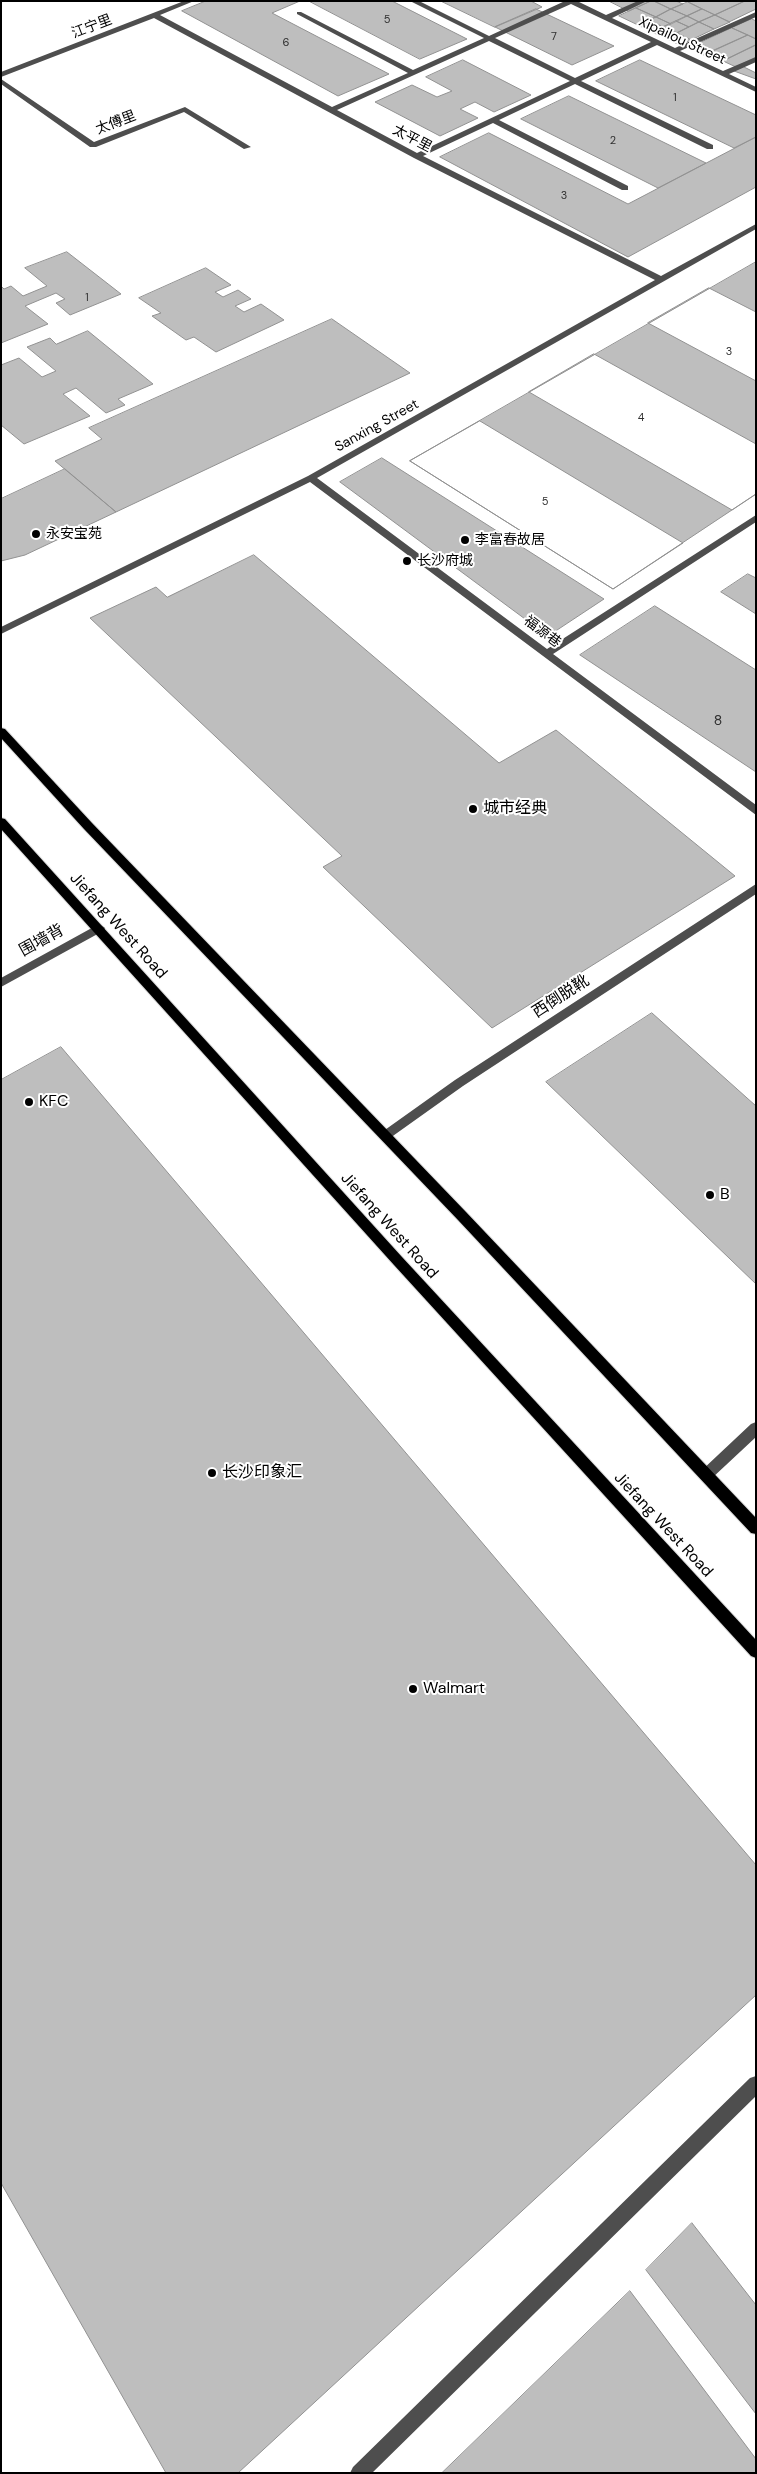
<!DOCTYPE html>
<meta charset="utf-8">
<style>
body{margin:0}
#map{position:relative;width:757px;height:2474px;overflow:hidden;background:#fff;font-family:"DM Sans",sans-serif}
canvas{display:block}
.frame{position:absolute;inset:0;border:2px solid #000;pointer-events:none}
</style>
<div id="map">
<canvas width="757" height="2474"></canvas>
<div class="frame"></div>
</div>
<script>
const ctx = document.querySelector('canvas').getContext('2d');
ctx.lineJoin = 'round';
function fill(path, color) {
  ctx.fillStyle = color;
  ctx.fill(path, 'evenodd');
}
function strokePath(path, color, width, dash) {
  ctx.strokeStyle = color;
  ctx.lineWidth = width;
  ctx.lineCap = dash ? 'butt' : 'round';
  ctx.setLineDash(dash || []);
  ctx.stroke(path);
}
function label(font, color, halo, rows, align = 'center') {
  ctx.font = font + ' "DM Sans","Noto Sans SC",sans-serif';
  ctx.lineWidth = 4;
  ctx.setLineDash([]);
  ctx.textBaseline = 'middle';
  ctx.strokeStyle = halo;
  ctx.fillStyle = color;
  for (const [text, x, y, turn = 0] of rows) {
    ctx.save();
    ctx.translate(x, y);
    ctx.rotate((+turn || 0) * Math.PI / 180);
    ctx.textAlign = isNaN(turn) ? turn : align;
    if (halo) ctx.strokeText(text, 0, 0);
    ctx.fillText(text, 0, 0);
    ctx.restore();
  }
}
const building = new Path2D(`
 M206,1H300L272,13L389,74L338,96L182,11Z
 M309,1H392L467,39L420,59Z
 M441,1H531L542,7L495,27Z
 M609,1H651L629,11Z
 M651,1H654L671,9L656,17L636,8Z
 M654,1H676L683,4L671,9Z
 M690,1H745L715,15L688,2Z
 M745,1H756V9L729,22L715,15Z
 M688,2L702,9L687,16L671,9Z
 M636,8L656,17L638,25L619,16Z
 M536,9L614,46L572,65L495,27Z
 M671,9L687,16L671,24L656,17Z
 M702,9L715,15L699,22L687,16Z
 M715,15L730,22L714,29L699,22Z
 M687,16L699,22L689,27L676,21Z
 M656,17L671,24L663,27L649,20Z
 M752,19L756,21V39L732,28Z
 M649,20L663,27L652,32L638,25Z
 M676,21L689,27L677,33L663,27Z
 M699,22L714,29L691,40L677,33Z
 M663,27L677,33L665,38L652,32Z
 M732,28L748,35L704,55L689,48Z
 M677,33L691,40L680,45L665,38Z
 M748,35L756,39V45L721,62L706,54Z
 M756,45V57L736,67L723,61Z
 M463,60L531,95L494,112L475,102L460,109L478,118L440,136L375,102L412,85L437,97L452,91L426,77Z
 M640,60L756,115V137L734,148L596,81Z
 M744,67L756,73V79L734,71Z
 M569,96L706,163L658,188L521,119Z
 M489,133L628,204L756,137V187L628,257L440,157Z
 M67,252L121,294L70,315L56,303L65,299L56,293L25,306L48,324L1,343V286L4,289L11,286L23,296L47,286L25,268Z
 M756,262V494L613,589L410,461Z
 M206,268L231,285L215,292L223,297L238,290L251,299L235,306L244,312L261,304L284,320L216,352L194,337L186,340L152,316L161,313L139,298Z
 M709,288L756,312V381L648,323Z
 M332,319L410,373L116,512L55,461L102,439L89,428Z
 M88,331L153,384L118,399L125,405L106,413L76,388L63,394L90,416L24,444L1,425V365L19,358L42,377L56,371L27,347L50,338L56,344Z
 M594,354L756,444V494L732,510L529,392Z
 M480,421L683,543L613,589L410,461Z
 M382,458L604,599L548,636L340,482Z
 M65,469L116,512L25,555L1,561V499Z
 M254,555L499,763L556,730L735,876L492,1028L323,867L342,856L90,618L156,587L167,597Z
 M748,574L756,578V614L721,592Z
 M655,606L756,670V772L580,655Z
 M652,1013L756,1106V1284L546,1082Z
 M61,1047L756,1865V1995L238,2473H166L1,2183V1080Z
 M692,2223L756,2305V2414L646,2270Z
 M630,2291L756,2459V2473H442Z`);
fill(building, '#bebebe');
strokePath(building, '#929292', 1);
const major = new Path2D(`
 M1,728L5,729L92,823L466,1212L756,1518V1534L751,1533L458,1220L84,829L1,738Z
 M1,818L5,819L402,1257L756,1640V1658L751,1656L394,1265L1,829Z`);
strokePath(major, '#dbdbdb', 2);
fill(new Path2D(`
 M184,1H194L160,15L332,107L408,73L297,14V12H301L413,70L484,38L410,1H419L489,36L565,1H577L606,15L638,1H647L612,18L675,48L756,12V17L680,51L723,71L756,57V62L729,74L756,87V92L657,45L581,81L713,145V149H707L575,84L499,120L628,186V190H622L493,123L423,156L661,276L756,224V229L317,478L547,649L756,515V522L553,654L756,805V815L310,482L1,634V627L308,476L655,280L414,158L154,18L1,77V72ZM571,4L651,42L575,78L495,38ZM489,41L570,81L417,153L337,110Z
 M1,79L94,142L185,107L251,147L244,149L184,112L96,147H90L1,84Z
 M756,884V894L463,1086L390,1138H382L380,1135L382,1132L455,1080Z
 M99,924L105,928L103,931L1,987V978Z
 M756,1422V1437L711,1479L706,1481L701,1479L699,1475L701,1471L751,1424Z
 M756,2076V2096L372,2473H350L353,2467L750,2078Z`), '#4e4e4e');
fill(major, '#000');
for (const [x, y, r, color] of [
 [36,534,5,"#000"],
 [465,540,5,"#000"],
 [407,561,5,"#000"],
 [473,809,5,"#000"],
 [29,1102,5,"#000"],
 [710,1195,5,"#000"],
 [212,1473,5,"#000"],
 [413,1689,5,"#000"]
]) {
  const dot = new Path2D();
  dot.arc(x, y, r, 0, 2 * Math.PI);
  ctx.fillStyle = color;
  ctx.fill(dot);
  strokePath(dot, '#fff', 2);
}
label('11px', '#303030', null, [
 ["5",387,20],
 ["7",554,37],
 ["6",286,43],
 ["1",675,98],
 ["2",613,141],
 ["3",564,196],
 ["1",87,298],
 ["3",729,352],
 ["4",641,418],
 ["5",545,502]
]);
label('14px', '#000', '#fff', [
 ["江宁里",92,27,-21],
 ["Xipailou Street",682,41,25],
 ["太傅里",116,123,-21],
 ["太平里",412,139,28],
 ["Sanxing Street",377,426,-29],
 ["福源巷",542,632,37]
]);
label('14px', '#000', '#fff', [
 ["永安宝苑",46,534],
 ["李富春故居",475,540],
 ["长沙府城",417,561]
], 'left');
label('14px', '#303030', null, [
 ["8",718,721]
]);
label('16px', '#000', '#fff', [
 ["城市经典",483,809],
 ["KFC",39,1102],
 ["B",720,1195],
 ["长沙印象汇",222,1473],
 ["Walmart",423,1689]
], 'left');
label('16px', '#000', '#fff', [
 ["Jiefang West Road",118,926,48],
 ["围墙背",42,941,-29],
 ["西倒脱靴",561,997,-33],
 ["Jiefang West Road",389,1226,48],
 ["Jiefang West Road",663,1525,47]
]);
</script>
